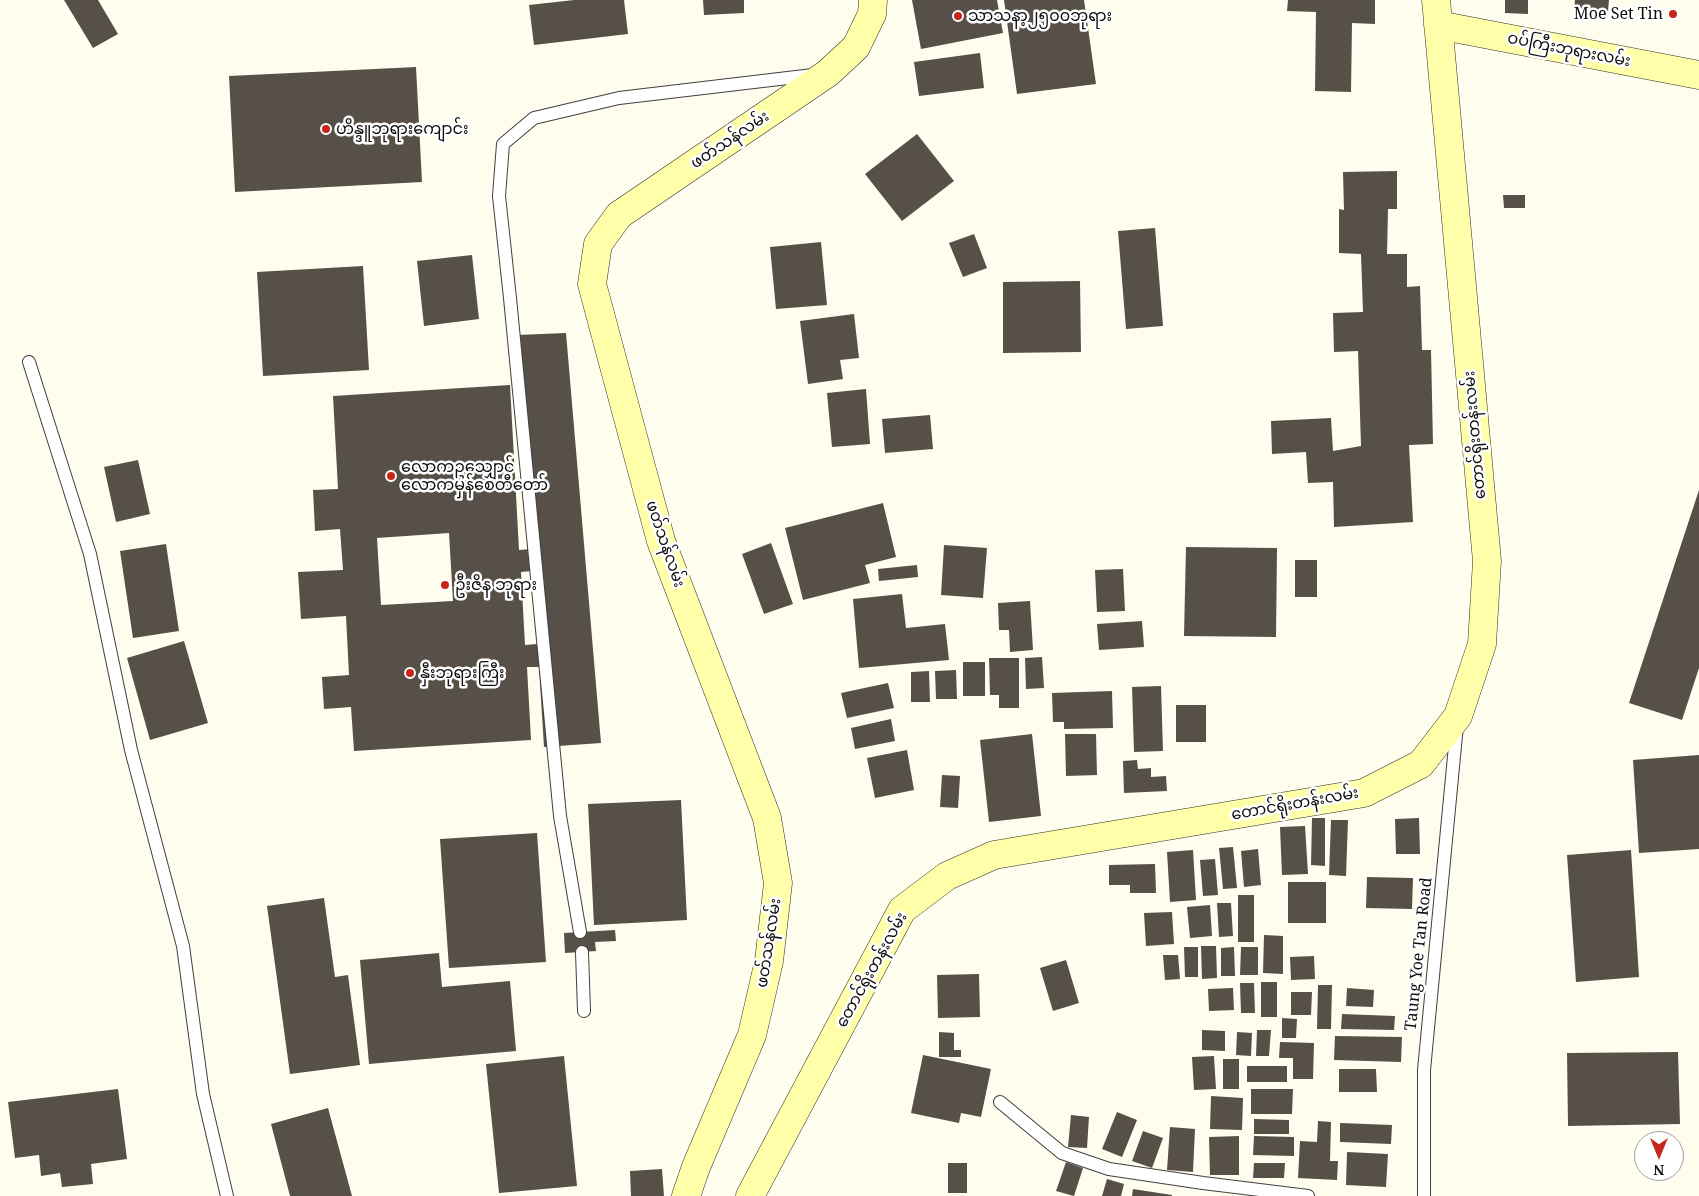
<!DOCTYPE html>
<meta charset="utf-8">
<style>
body{margin:0}
#map{position:relative;width:1699px;height:1196px;overflow:hidden;background:#fffdee;font-family:"Noto Serif",serif}
canvas{display:block}
.north{position:absolute;left:1634px;top:1131px;width:50px;height:50px;box-sizing:border-box;background:#fff;border:1px solid #9e9e9e;border-radius:50%;rotate:180deg;font-size:14px;font-weight:700;line-height:20px;text-align:center;color:#0d0d0d}
.north::after{content:'';display:block;margin:auto;width:18px;height:22px;background:#c7251c;clip-path:polygon(50% 0,100% 100%,50% 72%,0 100%)}
</style>
<div id="map">
<canvas width="1699" height="1196"></canvas>
<div class="north">N</div>
</div>
<script>
const ctx = document.querySelector('canvas').getContext('2d');
ctx.lineJoin = 'round';
function fill(path, color) {
  ctx.fillStyle = color;
  ctx.fill(path, 'evenodd');
}
function strokePath(path, color, width, dash) {
  ctx.strokeStyle = color;
  ctx.lineWidth = width;
  ctx.lineCap = dash ? 'butt' : 'round';
  ctx.setLineDash(dash || []);
  ctx.stroke(path);
}
function label(font, color, halo, rows, align = 'center') {
  ctx.font = font + ' "Noto Serif","Noto Sans Myanmar",serif';
  ctx.lineWidth = 5;
  ctx.setLineDash([]);
  ctx.textBaseline = 'middle';
  ctx.strokeStyle = halo;
  ctx.fillStyle = color;
  for (const [text, x, y, turn = 0] of rows) {
    ctx.save();
    ctx.translate(x, y);
    ctx.rotate((+turn || 0) * Math.PI / 180);
    ctx.textAlign = isNaN(turn) ? turn : align;
    if (halo) ctx.strokeText(text, 0, 0);
    ctx.fillText(text, 0, 0);
    ctx.restore();
  }
}
fill(new Path2D(`
 M64,0H98L118,34L93,48Z
 M574,0H624L628,34L534,45L529,5Z
 M703,0H744V13L704,15Z
 M912,0H997L1003,33L921,49Z
 M1004,0H1084L1096,84L1017,94Z
 M1288,0H1375V24L1352,23L1351,92L1315,91L1316,12L1287,11Z
 M1505,0H1528V14L1505,13Z
 M1575,0H1609L1608,11L1574,9Z
 M980,53L984,88L919,96L914,62Z
 M416,67L422,182L235,192L229,76Z
 M917,134L954,181L902,221L865,174Z
 M1397,171V209H1388L1387,254H1407V287L1420,286L1422,350H1431L1433,444L1409,445L1413,522L1334,527L1333,482L1308,483L1306,452L1272,454L1271,421L1331,418L1333,451L1361,446L1358,351L1334,352L1333,313L1363,312L1361,254L1339,253V209L1344,210L1343,172Z
 M1503,195H1525V208H1504Z
 M1155,228L1163,326L1126,329L1118,231Z
 M974,234L987,268L963,277L949,243Z
 M821,242L827,305L776,309L770,247Z
 M472,255L479,319L424,326L417,261Z
 M363,266L369,370L263,376L257,272Z
 M1080,281L1081,352L1003,353V282Z
 M854,314L859,358L840,360L843,379L808,384L800,321Z
 M566,333L601,743L544,747L539,667H527L531,740L354,751L351,707L324,709L322,677L349,675L346,616L301,619L298,572L343,570L340,529L315,531L313,490L338,489L333,396L510,385L519,550L531,549L517,335ZM449,533L453,601L381,605L377,538ZM532,571L537,644L525,645L521,572Z
 M866,389L870,444L832,447L827,393Z
 M930,415L933,449L885,453L882,419Z
 M138,460L150,514L116,522L104,467Z
 M1699,490V668L1682,720L1629,703Z
 M883,503L896,557L865,565L870,583L803,600L785,528Z
 M771,543L793,604L764,614L742,554Z
 M166,544L179,631L133,638L120,551Z
 M944,545L987,548L983,598L941,595Z
 M1186,547L1277,548L1276,637L1184,636Z
 M1295,560H1317V597H1295Z
 M917,565L918,577L879,581L878,569Z
 M1123,569L1125,611L1097,612L1095,570Z
 M902,594L906,628L945,624L949,660L859,668L853,599Z
 M1030,601L1033,650L1010,652L1009,630H999L998,603Z
 M1142,621L1144,647L1099,650L1097,624Z
 M184,641L208,723L150,740L127,658Z
 M1042,657L1044,688L1026,689L1025,658Z
 M989,658H1019V708H999V695H990Z
 M963,662H985V696H963Z
 M956,670L957,699H936L935,671Z
 M929,671L930,702H911V672Z
 M888,683L894,708L847,718L841,693Z
 M1161,686L1163,751L1134,752L1132,687Z
 M1112,691L1113,728L1064,729V722H1053L1052,693Z
 M1176,705H1206V742H1176Z
 M891,719L895,741L855,749L851,728Z
 M1032,734L1041,816L989,822L980,740Z
 M1065,734H1096L1097,775L1066,776Z
 M907,750L914,790L875,798L867,758Z
 M1699,755V849L1639,853L1633,760Z
 M1137,760L1138,769L1151,768V777L1166,776L1167,791L1124,793L1123,761Z
 M942,775L960,776L958,808L940,807Z
 M681,800L687,920L594,925L588,804Z
 M1312,818H1325V866L1311,865Z
 M1419,818L1420,854H1396L1395,819Z
 M1331,820H1348L1346,876L1329,875Z
 M1305,826L1308,874L1282,875L1280,827Z
 M537,833L546,962L449,968L440,839Z
 M1233,847L1237,888L1223,889L1219,848Z
 M1258,849L1261,885L1244,887L1241,851Z
 M1193,850L1196,900L1170,902L1167,852Z
 M1631,850L1639,977L1576,982L1567,855Z
 M1215,859L1218,895L1203,896L1200,860Z
 M1155,864L1156,893H1130V885H1109V865Z
 M1367,877L1413,878L1412,909L1366,908Z
 M1288,882H1326V923H1288Z
 M1238,895H1254V942H1238Z
 M324,898L335,977L348,975L360,1065L290,1074L267,906Z
 M1217,903H1231L1233,936L1219,937Z
 M1210,905L1212,936L1190,938L1187,907Z
 M1172,912L1174,944L1146,946L1144,913Z
 M615,930L616,941L595,942L596,951L565,953L564,933Z
 M1264,935L1283,936V974L1263,973Z
 M1201,946H1216L1217,978L1202,979Z
 M1184,947H1198V977H1185Z
 M1234,947L1235,976H1221V948Z
 M1241,947H1258V975H1240Z
 M439,953L442,987L510,981L516,1051L369,1064L360,960Z
 M1163,955H1178L1180,979L1165,980Z
 M1314,956L1315,979L1291,980L1290,957Z
 M1066,960L1079,1003L1053,1011L1040,968Z
 M979,974L980,1017L938,1018L937,975Z
 M1261,982H1277V1017H1261Z
 M1240,983H1254L1255,1013H1241Z
 M1318,985H1332L1331,1029H1317Z
 M1233,988L1234,1010L1209,1011L1208,989Z
 M1347,988L1374,990L1373,1007L1346,1006Z
 M1291,992H1312L1311,1015H1291Z
 M1342,1014L1395,1016L1394,1030L1341,1029Z
 M1282,1018L1297,1019L1296,1038H1282Z
 M1202,1030L1225,1031V1051L1202,1050Z
 M1257,1030H1271L1269,1056H1256Z
 M939,1032L954,1033V1050H961V1057H939Z
 M1237,1032L1252,1033L1251,1056L1236,1055Z
 M1335,1036L1402,1037L1401,1062L1334,1060Z
 M1280,1042L1314,1043L1313,1079H1293V1058H1279Z
 M1678,1052L1680,1124L1568,1126L1567,1053Z
 M923,1055L991,1069L981,1117L961,1113L959,1123L911,1113Z
 M564,1056L577,1186L499,1193L486,1064Z
 M1214,1056L1216,1089L1194,1090L1192,1057Z
 M1223,1059H1239V1089H1223Z
 M1247,1066H1287V1082H1247Z
 M1339,1069H1376L1377,1092H1339Z
 M118,1089L127,1159L91,1164L93,1184L62,1187L60,1173L41,1176L39,1155L15,1158L8,1102Z
 M1251,1089H1293L1292,1114H1251Z
 M1211,1096L1243,1098L1242,1130L1210,1129Z
 M328,1108L352,1196H290L271,1124Z
 M1117,1112L1137,1120L1122,1157L1102,1149Z
 M1071,1115L1089,1117L1087,1148L1068,1147Z
 M1254,1119L1289,1120V1134H1254Z
 M1318,1121L1331,1122L1330,1161H1338L1337,1180L1298,1178L1300,1141L1317,1142Z
 M1340,1123L1392,1125L1391,1144L1340,1142Z
 M1170,1127L1195,1129L1193,1172L1167,1170Z
 M1143,1131L1163,1138L1152,1168L1132,1161Z
 M1239,1136V1175H1210L1209,1137Z
 M1254,1136L1294,1137V1156L1253,1155Z
 M1347,1152L1388,1154L1386,1187L1346,1185Z
 M1066,1162L1083,1168L1074,1196L1056,1191Z
 M948,1163H967V1193H948Z
 M1254,1163H1285L1284,1178H1253Z
 M662,1169L664,1196H631L630,1171Z
 M1107,1179L1124,1184L1121,1196H1102Z
 M1133,1189L1172,1195V1196H1132Z`), '#575049');
const lane = new Path2D(`
 M29,362L90,554L131,750L183,946L203,1094L227,1196
 M580,932L560,816L510,298L499,196L503,144L534,118L619,98L813,75
 M582,952L584,1011
 M1000,1102L1062,1153L1109,1169L1203,1183L1308,1196
 M1424,1196V1070L1457,725`);
const secondary = new Path2D(`
 M1438,25L1699,75
 M686,1196L696,1167L752,1035L769,961L778,883L767,818L661,541L592,284L598,244L619,215L828,73L856,47L872,14L873,0
 M750,1196L902,910L947,876L994,855L1364,793L1421,764L1458,716L1482,644L1487,561L1436,0`);
strokePath(lane, '#404040', 14);
strokePath(secondary, '#2f2f2f', 29);
strokePath(lane, '#fff', 12);
strokePath(secondary, '#fffea9', 28);
for (const [x, y, r, color] of [
 [1673,14,5,"#c7251c"],
 [958,16,5,"#c7251c"],
 [326,129,5,"#c7251c"],
 [391,476,5,"#c7251c"],
 [445,585,5,"#c7251c"],
 [410,673,5,"#c7251c"]
]) {
  const dot = new Path2D();
  dot.arc(x, y, r, 0, 2 * Math.PI);
  ctx.fillStyle = color;
  ctx.fill(dot);
  strokePath(dot, '#fff', 2);
}
label('16px', '#0d0d0d', '#fff', [
 ["Moe Set Tin",1663,14,"right"],
 ["သာသနာ့၂၅၀၀ဘုရား",968,16],
 ["ဟိန္ဒူဘုရားကျောင်း",336,129],
 ["လောကဥသျှောင်",401,467],
 ["လောကမှန်စေတီတော်",401,485],
 ["ဦးဇိန ဘုရား",455,585],
 ["နှီးဘုရားကြီး",420,673]
], 'left');
label('16px', '#0d0d0d', '#fff', [
 ["ဝပ်ကြီးဘုရားလမ်း",1569,50,11],
 ["ဖတ်သန်လမ်း",730,140,-34],
 ["တောင်ရိုးတန်းလမ်း",1475,435,-95],
 ["ဖတ်သန်လမ်း",665,544,71],
 ["တောင်ရိုးတန်းလမ်း",1295,804,-10],
 ["ဖတ်သန်လမ်း",769,943,-81],
 ["Taung Yoe Tan Road",1419,954,-84],
 ["တောင်ရိုးတန်းလမ်း",872,970,-61]
]);
</script>
